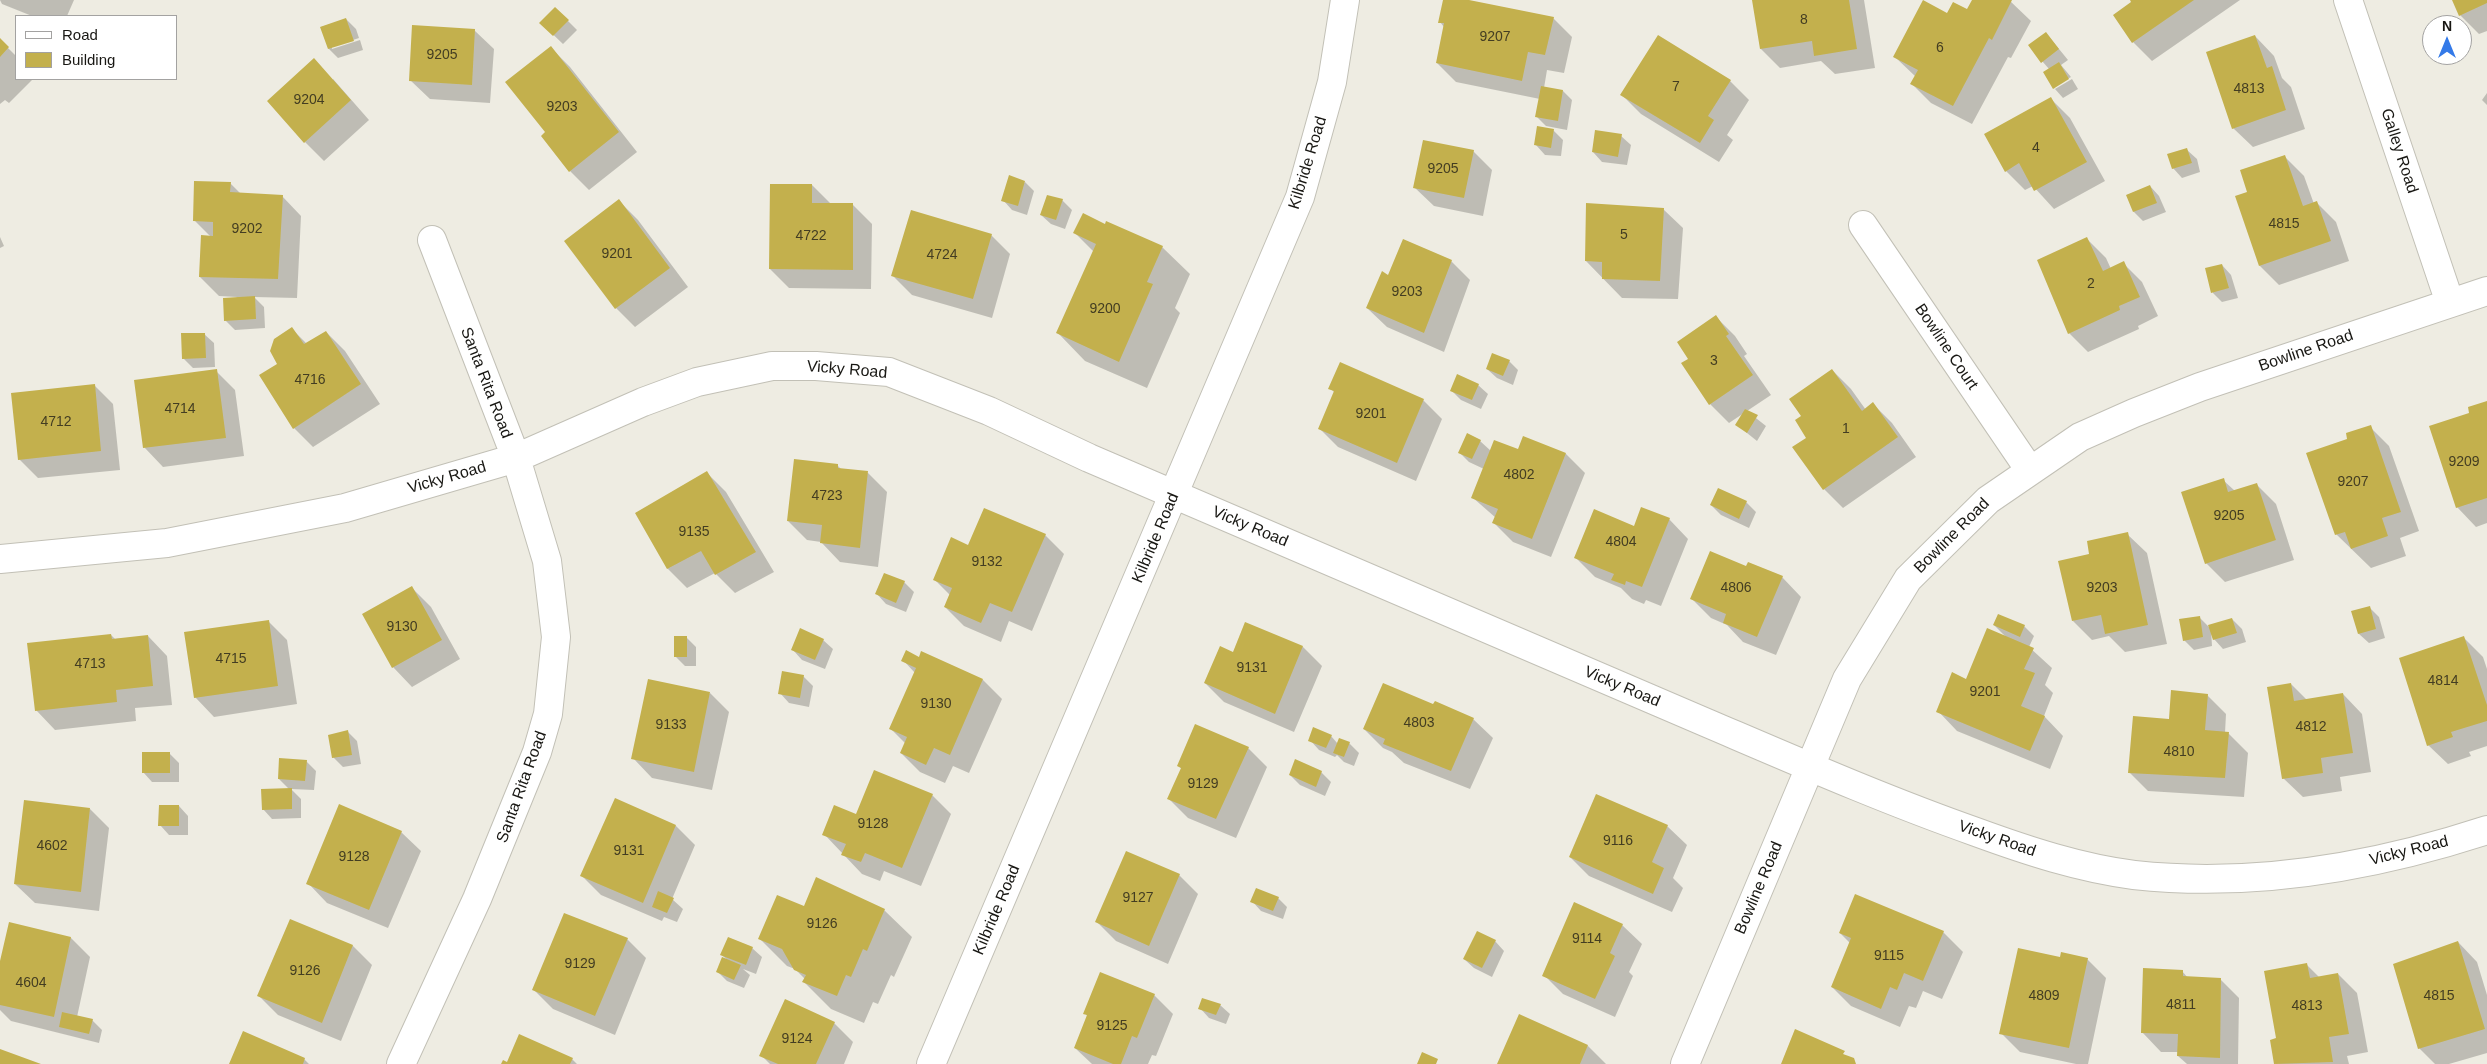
<!DOCTYPE html>
<style>
body{margin:0}
#map{position:relative;width:2487px;height:1064px;overflow:hidden;background:#eeece2;font-family:Arial,sans-serif}
canvas{display:block}
.legend{position:absolute;left:15px;top:15px;width:162px;height:65px;box-sizing:border-box;background:#fff;border:1px solid #a3a2a1;margin:0;padding:6px 9px;list-style:none;font-size:15px;color:#181713}
.legend li{display:flex;align-items:center;gap:10px;height:25px}
.legend b{width:25px;border:1px solid #a3a2a1}
.north{position:absolute;left:2422px;top:15px;width:50px;height:50px;box-sizing:border-box;background:#fff;border:1px solid #a3a2a1;border-radius:50%;rotate:0deg;font-size:14px;font-weight:700;line-height:20px;text-align:center;color:#181713}
.north::after{content:'';display:block;margin:auto;width:18px;height:22px;background:#347ae8;clip-path:polygon(50% 0,100% 100%,50% 72%,0 100%)}
</style>
<div id="map">
<canvas width="2487" height="1064"></canvas>
<ul class="legend">
<li><b style="height:6px;background:#fff"></b>Road</li>
<li><b style="height:14px;background:#c3b04d"></b>Building</li>
</ul>
<div class="north">N</div>
</div>
<script>
const ctx = document.querySelector('canvas').getContext('2d');
ctx.lineJoin = 'round';
function fill(path, color) {
  ctx.fillStyle = color;
  ctx.fill(path, 'evenodd');
}
function strokePath(path, color, width, dash) {
  ctx.strokeStyle = color;
  ctx.lineWidth = width;
  ctx.lineCap = dash ? 'butt' : 'round';
  ctx.setLineDash(dash || []);
  ctx.stroke(path);
}
function label(font, color, halo, rows, align = 'center') {
  ctx.font = font + ' Arial,sans-serif';
  ctx.lineWidth = 4;
  ctx.setLineDash([]);
  ctx.textBaseline = 'middle';
  ctx.strokeStyle = halo;
  ctx.fillStyle = color;
  for (const [text, x, y, turn = 0] of rows) {
    ctx.save();
    ctx.translate(x, y);
    ctx.rotate((+turn || 0) * Math.PI / 180);
    ctx.textAlign = isNaN(turn) ? turn : align;
    if (halo) ctx.strokeText(text, 0, 0);
    ctx.fillText(text, 0, 0);
    ctx.restore();
  }
}
fill(new Path2D(`
 M0,0H74L67,16H32L2,4Z
 M1444,0H1463L1553,18L1572,37L1564,73L1547,70L1544,88L1563,91L1572,100L1567,130L1546,126L1537,117L1540,99L1456,82L1437,63L1444,27L1440,22Z
 M1761,0H1864L1875,68L1835,74L1821,61L1780,68L1761,49L1753,1Z
 M1973,0H2009L2031,21L2011,58L2008,57L1972,124L1931,103L1912,84L1916,77L1895,57L1948,15L1968,10Z
 M2131,0H2240L2152,61L2133,42Z
 M2454,0H2487V31L2479,34L2460,15Z
 M555,8L577,30L563,44L541,23Z
 M346,19L356,29L359,38L332,47V49L360,40L363,50L338,58L329,49L321,27Z
 M474,30L494,49L490,103L430,99L410,80Z
 M2046,33L2068,60L2061,65L2071,77L2055,86V89L2049,69L2029,46Z
 M2255,36L2274,56L2282,78L2291,87L2305,129L2253,147L2233,128Z
 M0,40L16,56V79H33L9,103L5,100L0,104Z
 M551,48L570,67L637,152L589,190L570,171L546,132Z
 M333,79L369,120L324,161L305,142Z
 M2072,79L2078,89L2063,98L2055,89Z
 M1730,81L1749,100L1727,135L1733,140L1719,162L1641,114L1622,95Z
 M2487,93V105L2482,100Z
 M2051,99L2070,118L2105,181L2054,209L2033,186L2025,190L2006,171Z
 M1553,130L1563,140L1561,156L1545,155L1536,145Z
 M1621,136L1631,145L1627,165L1602,162L1593,152Z
 M2187,150L2197,159L2200,172L2182,178L2173,168Z
 M1473,151L1492,170L1483,216L1434,206L1414,187Z
 M2285,157L2304,176L2314,204L2317,203L2336,222L2349,261L2279,285L2260,266L2248,193Z
 M1025,182L1034,191L1027,215L1012,210L1003,200Z
 M230,183L241,194L282,196L301,216L297,298L254,297L264,307L265,328L235,330L225,320L237,297L219,296L200,277L211,237L194,220Z
 M812,185L831,204L853,205L872,224L871,289L789,288L770,269Z
 M2150,186L2159,196L2166,212L2143,221L2134,212L2127,195Z
 M1062,200L1072,210L1065,229L1051,224L1041,215Z
 M619,201L638,220L688,287L635,327L616,308Z
 M1663,209L1683,228L1678,299L1622,298L1586,261Z
 M1105,225L1162,247L1190,274L1175,308L1180,313L1147,388L1085,361L1058,333L1094,252L1075,233Z
 M991,235L1010,254L992,318L912,295L893,276Z
 M0,237L4,246L0,248Z
 M2087,239L2106,258L2111,269L2123,263L2142,282L2158,316L2138,326L2139,329L2088,352L2069,333Z
 M1451,261L1470,280L1444,352L1387,327L1367,308L1389,276Z
 M2222,265L2231,275L2238,298L2222,302L2213,293L2206,269Z
 M1716,317L1735,336L1747,354L1744,356L1771,395L1747,411L1766,426L1757,441L1737,425L1744,413L1729,423L1710,404L1690,359Z
 M292,329L307,344L326,332L345,351L380,404L313,447L294,428L279,364Z
 M204,334L214,343L215,367L193,368L183,358Z
 M1509,361L1518,370L1513,385L1497,378L1487,369Z
 M1832,370L1851,389L1866,410L1873,404L1892,423L1916,457L1843,508L1824,489L1802,416Z
 M216,371L235,390L244,456L163,467L144,447Z
 M94,385L113,404L120,470L38,478L19,459Z
 M1478,385L1488,394L1481,409L1461,400L1451,390Z
 M1330,388L1423,400L1442,419L1416,481L1338,447L1319,428L1335,393Z
 M2487,402V523L2476,527L2457,507L2471,414Z
 M2370,427L2389,446L2419,531L2400,538L2406,556L2371,568L2336,534L2348,440Z
 M1480,441L1491,451L1566,454L1585,473L1551,557L1513,542L1494,523L1496,518L1472,497L1484,469L1469,462L1460,453Z
 M837,465L842,470L868,473L887,492L878,567L840,562L821,542L807,540L788,521Z
 M707,473L726,492L774,572L735,593L715,573L687,588L668,569L636,513Z
 M2223,480L2235,491L2257,485L2276,504L2294,560L2225,582L2206,563Z
 M1746,502L1756,512L1749,528L1721,515L1711,505Z
 M1669,519L1688,539L1661,606L1646,600L1644,604L1632,599L1621,588L1595,577L1576,558L1635,528Z
 M2127,534L2147,553L2167,644L2125,652L2109,636L2092,640L2073,621Z
 M1045,535L1064,554L1032,631L1009,621L1001,642L964,626L945,607L950,595L935,580L969,546Z
 M1747,568L1782,577L1801,597L1776,655L1743,642L1727,625L1711,618L1692,599Z
 M885,575L904,582L914,592L906,612L886,604L877,594Z
 M412,588L431,607L460,659L412,687L393,667Z
 M2369,607L2379,617L2385,638L2369,643L2359,634L2353,612Z
 M2199,617L2209,627L2232,619L2242,629L2246,642L2223,649L2214,639L2211,630L2212,646L2194,650L2184,640Z
 M268,621L287,640L297,704L214,717L195,697Z
 M1246,624L1303,647L1322,666L1294,732L1224,702L1205,683L1234,653Z
 M1994,625L2024,626L2034,636L2029,647L2052,668L2045,685L2053,693L2044,716L2063,736L2050,769L1957,731L1938,711L2007,638Z
 M111,635L115,639L148,636L167,656L172,705L135,708L136,721L55,730L36,710Z
 M687,638L696,647V666H685L675,656Z
 M2464,638L2483,657L2487,669V746L2469,752L2471,756L2448,764L2428,745Z
 M823,640L833,649L825,669L802,660L793,650Z
 M920,658L983,680L1002,699L969,773L953,766L945,783L920,772L901,753L906,744L891,729L915,673L903,660Z
 M803,676L813,686L809,707L789,703L780,693Z
 M2291,684L2307,700L2343,694L2362,714L2371,772L2340,777L2342,791L2303,797L2283,778Z
 M710,693L729,712L712,790L652,778L633,758Z
 M2207,695L2226,714L2225,733L2229,734L2248,753L2244,797L2148,791L2129,772L2170,720Z
 M1434,706L1473,719L1493,738L1470,789L1404,763L1392,752L1383,748L1364,729Z
 M348,732L357,741L361,764L343,767L333,757Z
 M1331,736L1338,744L1349,743L1359,753L1354,766L1344,762L1337,755L1335,757L1319,750L1310,740Z
 M1248,748L1267,767L1236,838L1188,818L1169,799L1182,769L1179,766Z
 M169,753L179,763V782H152L143,772Z
 M306,761L316,771L314,790L291,789L301,799V818L272,819L263,809L289,789L279,779Z
 M1321,772L1331,782L1325,796L1300,785L1290,775Z
 M932,795L951,814L921,886L884,871L880,881L862,874L824,834L857,816Z
 M615,800L676,826L695,845L672,899L683,909L677,922L664,917L662,921L601,895L582,876Z
 M179,806L188,816V835H169L160,825Z
 M90,809L109,828L99,911L35,903L15,884Z
 M1667,826L1687,845L1673,878L1683,888L1672,912L1589,876L1570,857Z
 M401,832L421,851L388,928L327,903L308,883Z
 M1179,875L1198,894L1168,964L1116,941L1097,922Z
 M1278,898L1287,907L1283,919L1261,911L1252,901Z
 M805,907L884,910L912,937L894,977L891,975L878,1004L873,1002L864,1023L831,1009L804,982L805,979L795,969L787,966L760,939Z
 M290,921L353,946L372,965L341,1041L278,1015L259,996Z
 M10,924L71,938L90,957L77,1017L92,1020L102,1030L99,1043L11,1021L0,1010V967Z
 M1622,925L1642,944L1629,972L1633,976L1615,1017L1563,994L1544,975Z
 M1943,932L1963,952L1942,999L1923,991L1916,1008L1909,1006L1900,1027L1851,1006L1832,987L1850,943L1840,933Z
 M627,939L646,958L615,1035L553,1009L534,990Z
 M1495,941L1504,951L1492,977L1474,968L1464,959Z
 M2458,942L2477,962L2487,995V1053L2449,1064H2435L2419,1048Z
 M752,948L762,957L756,974L743,969L750,975L744,988L727,981L718,972L728,961L722,955Z
 M2061,958L2087,959L2106,978L2088,1064H2076L2020,1052L2001,1033Z
 M2306,964L2320,978L2338,974L2357,993L2368,1052L2347,1056L2349,1064H2276L2271,1041L2278,1039Z
 M2182,971L2188,978L2220,979L2239,998L2238,1064H2187L2178,1056L2179,1052H2161L2142,1032Z
 M1154,995L1173,1014L1156,1056L1152,1055L1148,1064H1092L1075,1048L1088,1017L1085,1013Z
 M1220,1005L1230,1014L1226,1024L1209,1018L1200,1008Z
 M834,1023L853,1042L844,1064H770L761,1055Z
 M1588,1046L1606,1064H1499Z
 M304,1059L309,1064H230Z
 M572,1059L577,1064H502H508Z`), '#0003');
fill(new Path2D(`
 M1443,0H1469L1554,17L1545,55L1528,52L1522,81L1436,63L1444,23H1438Z
 M1752,0H1849L1857,49L1814,56L1812,41L1760,49Z
 M1923,0L1947,13L1953,2L1967,9L1972,0H2012L1992,40L1989,38L1953,106L1910,84L1918,70L1893,57Z
 M2130,0H2194L2132,43L2113,15L2131,2Z
 M2452,0H2487V3L2459,16Z
 M555,7L569,20L553,36L539,23Z
 M346,18L354,41L328,49L320,27Z
 M412,25L475,29L472,85L409,81Z
 M2046,32L2059,49L2041,63L2028,45Z
 M1658,35L1731,80L1708,116L1714,120L1700,143L1620,95Z
 M2255,35L2267,68L2272,66L2286,110L2232,129L2206,52Z
 M0,38L9,47L0,57Z
 M551,46L619,132L569,172L541,136L545,132L505,82Z
 M314,58L351,100L304,143L267,101Z
 M2059,62L2069,79L2053,89L2043,72Z
 M1541,86L1563,90L1558,121L1535,117Z
 M2051,97L2087,162L2034,191L2019,163L2005,172L1984,134Z
 M1537,126L1554,129L1551,148L1534,145Z
 M1595,130L1622,134L1618,157L1592,152Z
 M1423,140L1474,150L1464,198L1413,188Z
 M2187,148L2192,163L2172,169L2167,154Z
 M2285,155L2303,206L2317,201L2331,241L2259,266L2235,196L2247,192L2240,170Z
 M1009,175L1025,181L1018,206L1001,201Z
 M194,181L231,182L230,192L283,195L278,279L199,277L201,235L213,236V222L193,221Z
 M770,184H812V203H853V270L769,269Z
 M2150,185L2157,203L2133,212L2126,195Z
 M1047,195L1063,199L1056,220L1040,215Z
 M619,199L670,268L615,309L564,241Z
 M1586,203L1664,208L1660,281L1602,279V262L1585,261Z
 M911,210L992,234L973,299L891,276Z
 M1083,213L1105,224L1106,221L1163,246L1147,282L1153,284L1119,362L1056,333L1096,244L1073,233Z
 M2087,237L2103,271L2124,261L2140,297L2119,306L2120,310L2068,334L2037,260Z
 M1403,239L1452,260L1424,333L1366,308L1382,271L1388,275Z
 M2222,264L2229,288L2211,293L2205,268Z
 M255,296L256,319L224,321L223,298Z
 M1716,315L1729,334L1726,336L1753,375L1709,405L1681,363L1688,359L1677,342Z
 M292,327L304,344L326,331L361,384L293,429L259,375L277,364L270,351L274,339Z
 M181,333H205L206,358L182,359Z
 M1492,353L1510,360L1503,376L1486,369Z
 M1340,362L1424,399L1397,463L1318,429L1334,391L1328,389Z
 M217,369L226,438L143,448L134,380Z
 M1832,369L1862,411L1873,402L1898,437L1823,490L1792,447L1806,438L1795,420L1801,416L1789,399Z
 M1457,374L1479,384L1472,400L1450,391Z
 M95,384L101,451L18,460L11,393Z
 M2487,401V498L2456,508L2429,426L2469,413L2468,407Z
 M1745,409L1758,415L1747,433L1735,425Z
 M2371,425L2401,512L2382,518L2388,536L2351,549L2345,532L2335,535L2306,453L2347,439L2346,433Z
 M1467,433L1481,440L1472,459L1458,453Z
 M1523,436L1566,453L1532,539L1492,523L1498,509L1471,498L1494,440L1518,449Z
 M794,459L838,464V468L868,471L860,548L820,543L822,525L787,521Z
 M707,471L756,552L715,575L701,551L667,569L635,513Z
 M2224,478L2228,492L2257,483L2276,540L2205,564L2181,492Z
 M1718,488L1747,501L1739,519L1710,505Z
 M1641,507L1670,518L1642,587L1626,581L1625,585L1611,580L1614,574L1574,558L1594,509L1634,526Z
 M984,508L1046,534L1012,612L990,603L981,623L944,607L952,588L933,580L951,537L968,545Z
 M2128,532L2148,625L2105,634L2101,615L2072,621L2058,561L2089,554L2087,541Z
 M1710,551L1746,566L1748,562L1783,576L1757,637L1723,623L1726,614L1690,599Z
 M884,573L905,581L896,603L875,594Z
 M412,586L442,640L392,668L362,614Z
 M2370,606L2376,629L2358,634L2351,611Z
 M1998,614L2025,625L2020,637L1993,625Z
 M2200,616L2203,637L2183,641L2179,619Z
 M2232,618L2237,633L2213,640L2208,625Z
 M269,620L278,686L194,698L184,632Z
 M1245,622L1303,646L1275,714L1204,683L1220,646L1233,652Z
 M800,628L824,639L815,660L791,650Z
 M1987,628L2034,648L2024,669L2035,673L2021,706L2045,716L2030,751L1936,712L1952,672L1966,679Z
 M111,634L112,639L148,635L153,686L116,690L117,702L35,711L27,643Z
 M674,636H687V657H674Z
 M2464,636L2487,705V721L2451,732L2453,737L2427,746L2399,658Z
 M906,650L919,657L921,651L983,679L950,755L934,748L926,765L900,753L907,737L889,729L916,668L901,661Z
 M782,671L804,675L800,698L778,694Z
 M648,679L710,692L694,772L631,759Z
 M1383,683L1433,704L1435,701L1474,718L1451,771L1383,744L1385,739L1363,729Z
 M2291,683L2294,701L2343,693L2353,753L2321,758L2323,773L2282,779L2267,687Z
 M2171,690L2208,694L2205,730L2229,732L2225,778L2128,773L2133,716L2169,719Z
 M1195,724L1249,747L1216,819L1167,799L1181,768L1177,766Z
 M1313,727L1332,735L1326,748L1308,741Z
 M348,730L352,755L332,758L328,735Z
 M1339,738L1350,742L1344,757L1333,753Z
 M142,752H170V773H142Z
 M279,758L307,760L305,781L278,779Z
 M1295,759L1322,771L1316,787L1289,775Z
 M874,770L933,794L902,868L865,853L861,862L841,855L846,844L822,835L834,805L856,814Z
 M292,788V809L262,810L261,789Z
 M1596,794L1668,825L1652,862L1664,868L1653,894L1569,857Z
 M615,798L676,825L643,903L580,876Z
 M24,800L90,808L81,892L14,884Z
 M339,804L402,831L369,910L306,884Z
 M159,805H179V826H158Z
 M1126,851L1180,874L1149,946L1095,922Z
 M816,877L885,909L867,951L863,949L851,977L846,975L837,996L802,982L806,975L794,970L782,949L758,939L777,895L804,906Z
 M1256,888L1279,897L1273,911L1250,902Z
 M658,891L674,898L667,913L652,907Z
 M1855,894L1944,931L1923,981L1904,973L1897,990L1890,987L1881,1009L1831,987L1851,938L1839,933Z
 M1574,902L1623,924L1610,953L1615,956L1595,999L1542,976Z
 M564,913L628,938L595,1016L532,990Z
 M290,919L353,945L322,1023L257,996Z
 M9,922L71,937L54,1017L0,1005V961Z
 M1477,931L1496,940L1482,968L1463,959Z
 M728,937L753,947L746,965L720,955Z
 M2458,941L2485,1029L2418,1049L2393,964Z
 M2018,948L2060,957L2061,952L2088,958L2069,1048L1999,1034Z
 M722,957L741,965L734,980L716,972Z
 M2307,963L2310,978L2338,973L2349,1034L2329,1037L2333,1062L2274,1064L2270,1040L2276,1038L2264,971Z
 M2143,968L2183,970V976L2221,978L2220,1058L2177,1056L2178,1034L2141,1033Z
 M1100,972L1155,994L1137,1038L1132,1036L1121,1064H1113L1074,1048L1087,1015L1083,1014Z
 M1202,998L1221,1004L1216,1015L1198,1009Z
 M785,999L835,1022L816,1064H778L759,1056Z
 M62,1012L93,1019L89,1034L59,1027Z
 M1519,1014L1588,1045L1580,1064H1497Z
 M1795,1029L1845,1051L1843,1054L1854,1058L1856,1064H1781Z
 M243,1031L305,1058L303,1064H229Z
 M519,1034L573,1058L570,1064H501L503,1060L507,1062Z
 M0,1049L41,1064H0Z
 M1422,1052L1438,1059L1436,1064H1417Z`), '#c3b04d');
const minor = new Path2D(`
 M2348,0L2450,303
 M1863,225L2029,469
 M0,559L167,543L345,508L516,458L643,402L697,382L772,366H816L889,372L989,411L1089,458C1295,546 1501,634 1707,723C1796,761 1885,800 1976,832C2028,851 2080,868 2134,875C2253,888 2374,867 2487,830
 M401,1064L477,899L537,752L548,714L556,637L547,561L516,458L432,240
 M931,1064L1300,197L1332,82L1345,0
 M1685,1064L1847,679L1908,579L1988,500L2080,437L2134,413L2200,387L2487,291`);
strokePath(minor, '#c2c0b6', 30);
strokePath(minor, '#fff', 28);
label('14px', '#433d22', null, [
 ["8",1804,20],
 ["9207",1495,37],
 ["6",1940,48],
 ["9205",442,55],
 ["7",1676,87],
 ["4813",2249,89],
 ["9204",309,100],
 ["9203",562,107],
 ["4",2036,148],
 ["9205",1443,169],
 ["4815",2284,224],
 ["9202",247,229],
 ["5",1624,235],
 ["4722",811,236],
 ["9201",617,254],
 ["4724",942,255],
 ["2",2091,284],
 ["9203",1407,292],
 ["9200",1105,309],
 ["3",1714,361],
 ["4716",310,380],
 ["4714",180,409],
 ["9201",1371,414],
 ["4712",56,422],
 ["1",1846,429],
 ["9209",2464,462],
 ["4802",1519,475],
 ["9207",2353,482],
 ["4723",827,496],
 ["9205",2229,516],
 ["9135",694,532],
 ["4804",1621,542],
 ["9132",987,562],
 ["4806",1736,588],
 ["9203",2102,588],
 ["9130",402,627],
 ["4715",231,659],
 ["4713",90,664],
 ["9131",1252,668],
 ["4814",2443,681],
 ["9201",1985,692],
 ["9130",936,704],
 ["4803",1419,723],
 ["9133",671,725],
 ["4812",2311,727],
 ["4810",2179,752],
 ["9129",1203,784],
 ["9128",873,824],
 ["9116",1618,841],
 ["4602",52,846],
 ["9131",629,851],
 ["9128",354,857],
 ["9127",1138,898],
 ["9126",822,924],
 ["9114",1587,939],
 ["9115",1889,956],
 ["9129",580,964],
 ["9126",305,971],
 ["4604",31,983],
 ["4809",2044,996],
 ["4815",2439,996],
 ["4811",2181,1005],
 ["4813",2307,1006],
 ["9125",1112,1026],
 ["9124",797,1039]
]);
label('16px', '#181713', '#fff', [
 ["Galley Road",2399,151,72],
 ["Kilbride Road",1308,163,-73],
 ["Bowline Court",1946,347,56],
 ["Bowline Road",2306,351,-19],
 ["Vicky Road",847,370,5],
 ["Santa Rita Road",486,383,69],
 ["Vicky Road",447,478,-16],
 ["Vicky Road",1250,527,23],
 ["Bowline Road",1952,536,-45],
 ["Kilbride Road",1156,538,-67],
 ["Vicky Road",1622,687,23],
 ["Santa Rita Road",522,787,-70],
 ["Vicky Road",1997,839,19],
 ["Vicky Road",2409,851,-14],
 ["Bowline Road",1759,888,-67],
 ["Kilbride Road",997,910,-67]
]);
</script>
